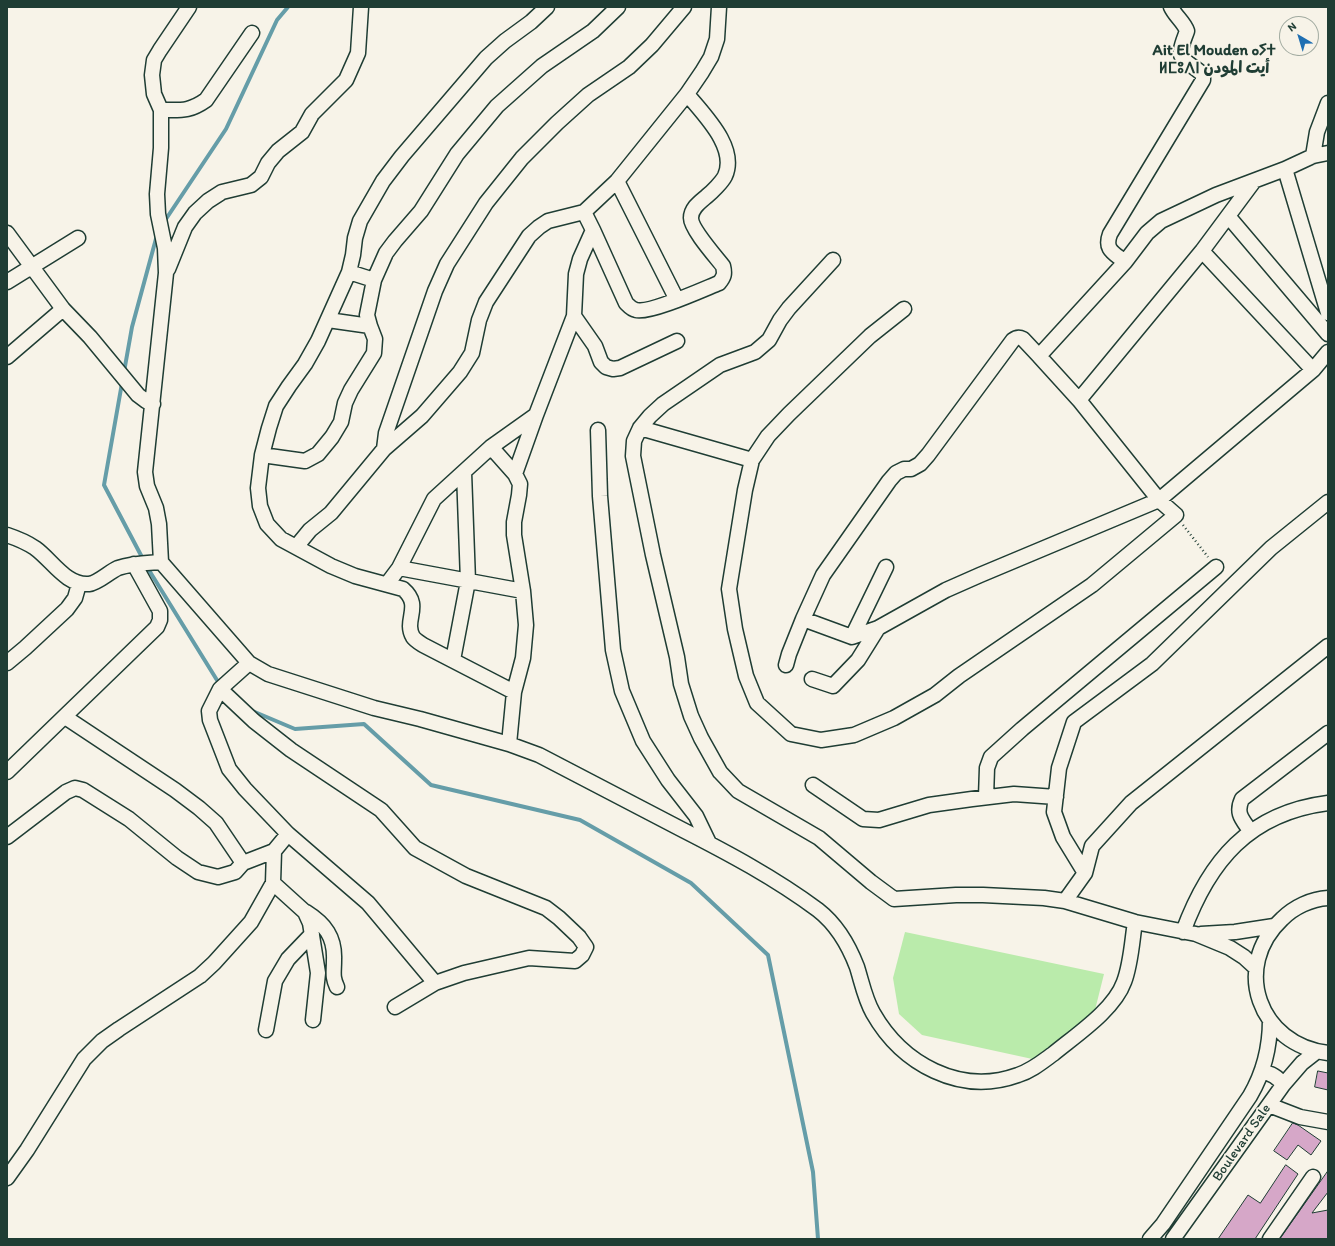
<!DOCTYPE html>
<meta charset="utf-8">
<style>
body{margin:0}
#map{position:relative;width:1335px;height:1246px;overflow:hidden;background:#f7f3e8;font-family:Itim,sans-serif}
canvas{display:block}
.frame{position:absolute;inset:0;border:8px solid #1f3d34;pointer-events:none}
.north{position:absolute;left:1279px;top:16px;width:40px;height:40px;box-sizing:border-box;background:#f7f3e8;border:1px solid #a1aaa0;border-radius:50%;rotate:322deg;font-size:11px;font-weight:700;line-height:16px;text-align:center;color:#1f3d34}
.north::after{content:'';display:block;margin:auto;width:14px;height:18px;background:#1f6fb2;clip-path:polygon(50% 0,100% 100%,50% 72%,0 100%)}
</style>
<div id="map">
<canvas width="1335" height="1246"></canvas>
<div class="frame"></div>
<div class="north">N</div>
</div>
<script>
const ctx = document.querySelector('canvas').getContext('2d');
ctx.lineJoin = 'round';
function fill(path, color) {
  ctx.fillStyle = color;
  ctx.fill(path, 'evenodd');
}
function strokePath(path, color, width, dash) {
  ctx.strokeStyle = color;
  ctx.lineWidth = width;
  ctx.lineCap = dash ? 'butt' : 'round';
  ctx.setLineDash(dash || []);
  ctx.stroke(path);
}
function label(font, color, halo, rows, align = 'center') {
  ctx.font = font + ' Itim,"Playpen Sans Arabic","Noto Sans Tifinagh",sans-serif';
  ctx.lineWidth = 4;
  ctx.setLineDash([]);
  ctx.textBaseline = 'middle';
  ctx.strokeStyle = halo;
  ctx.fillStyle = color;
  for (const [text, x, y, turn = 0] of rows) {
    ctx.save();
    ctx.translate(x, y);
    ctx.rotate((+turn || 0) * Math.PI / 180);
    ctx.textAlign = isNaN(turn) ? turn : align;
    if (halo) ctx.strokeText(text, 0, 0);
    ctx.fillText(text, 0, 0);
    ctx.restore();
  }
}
fill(new Path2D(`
 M905,932L1104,974L1094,1014L1037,1060L922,1035L899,1014L893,978Z`), '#baebab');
strokePath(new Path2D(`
 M164,222L226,129L277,20L288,7
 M124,372L132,327L157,235
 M122,383L104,485L144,561
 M147,567L220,685
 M250,710L295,729L364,724L431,785L580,820L691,883L768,955L813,1172L818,1239`), '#659da8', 4);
const building = new Path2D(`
 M1318,1071L1328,1073V1090L1315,1087Z
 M1293,1123L1298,1125L1321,1141L1311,1155L1298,1145L1287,1160L1274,1151Z
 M1286,1165L1298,1174L1255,1239H1218L1248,1195L1260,1203Z
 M1328,1171V1192L1312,1213L1328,1210V1239H1280Z`);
fill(building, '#d6a7c8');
strokePath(building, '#1f3d34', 1);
const minor = new Path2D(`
 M189,7L160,50L154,60L152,75L154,94L161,110V148L157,194L158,214L165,248L166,273L145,472L147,486L156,508L159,524L161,562L249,663L268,674L374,708L420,719L509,744L539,755C586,779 633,804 681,829C728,853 775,878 818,910C836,924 849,946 857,967C862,983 865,999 873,1013C902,1064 960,1096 1018,1075C1031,1071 1042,1062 1053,1054C1076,1035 1114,1010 1124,982C1131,964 1132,941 1135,922
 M161,110C181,110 189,112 206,100L252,33
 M1313,156L1317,132L1328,103
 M1285,169L1328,313
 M617,181L677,300
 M1254,181L1228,216L1328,334
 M584,212L593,230L580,259L576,274L574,316L595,346L601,362L606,367L613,369L620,368L677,341
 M593,230L626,303C629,306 631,309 636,310C649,314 704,289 719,283C724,277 725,274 723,266C716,257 691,229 691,218C691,208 700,202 707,196C712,192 722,182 725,176C738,147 703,114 687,94
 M7,233L63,309L90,337L138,395L146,401L153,404
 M1202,251L1313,370
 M833,260L789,308L780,320L769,340L755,352L720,365L663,404L650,416L640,428L634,441L633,456L653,555L677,657L681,684L691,716L701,738L720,772L738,791L819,838L871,882L894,899L956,895H983L1044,898L1065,901L1135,922L1196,934L1230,948L1244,957L1256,968
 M1125,262C1114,253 1104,250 1110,234L1203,80V75C1197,67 1178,61 1181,50C1182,43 1185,37 1187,31C1184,22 1175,16 1171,7
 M168,269L185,227L195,213L208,201L222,192L251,185L261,177L268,163L278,151L302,132L312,114L346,80L358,53L361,7
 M349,272L374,280
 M7,282L78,238
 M904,309L870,336L789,414L768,436L752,460L745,490L729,589L735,629L746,676L757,703L791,734L821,740L854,735L894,718L935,695L959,676L1092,585L1176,515L1159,500L1079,400L1039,356
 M328,320L370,326
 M7,357L63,309
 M1079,400L1202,251L1228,216
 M640,428L752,460
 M598,430L600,496L613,650L622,691L643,741L668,780L696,816L709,843
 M491,447L515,474L520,484L519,495L514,522V535L523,591L526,625L523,658L514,692L509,744
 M384,449L422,416L460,372L472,353L479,320L486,302L529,236L539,227L548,221L584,212L617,181L687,94L702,72L711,57L717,39L719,7
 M262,455L305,461L318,454L332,437L341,422L345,403L351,390L374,353L375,339L370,326L367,315L374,280L386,253L395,241L421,211L457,154L497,106L542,66L593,31L618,7
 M515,474L536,415L574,316
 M7,535C16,538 26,542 35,548C52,560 66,586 89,584C98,583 109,572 118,568C132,563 147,563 161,562
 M296,547L310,530L331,513L384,449L386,433L435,291L447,264L486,203L522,158L557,123L588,95L629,67L652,45L684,7
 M399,568L523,591
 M387,584L399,568L434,499L491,447L536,415
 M803,619L852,637L878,628L946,590L980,575L1159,500L1313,370L1328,352
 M852,637L886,567
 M453,660L468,581L464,472
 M7,663L25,648L67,609L75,598L79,584
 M249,663L220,689L209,711L210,720L229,769L245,789L288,834L368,903L435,983
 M786,665L789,654L803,619L823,575L889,481L896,473L904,469H911L920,464L928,455L1013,340C1017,337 1019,337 1023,339L1039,356L1125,262L1147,233L1161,221L1216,195L1285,169L1313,156L1328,153
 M812,679L833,686L858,660L878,628
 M220,689L254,721L291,750L381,810L415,848L466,876L546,908L559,918L579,937L586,947L582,955L575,961L529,958L464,973L435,983L395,1007
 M514,692L423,645C420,643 415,640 413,637C403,620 423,606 403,589L355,576L331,566L281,539L267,524L260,506L258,488L262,455L269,428L276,406L289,386L305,364L318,341L349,272L353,255L355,238L360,221L383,181L402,156L486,58L505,41L531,22L547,7
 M65,717L175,790L199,808L216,823L243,863L274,851
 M7,772L157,627L160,620V611L134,564
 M813,785L863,819L879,820L929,805L972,799L1014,794L1056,797
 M986,797L987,768L991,757L1022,729L1216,567
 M1251,832C1243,820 1235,814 1242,799L1328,733
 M7,837L66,792L75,788L83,790L129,819L177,858L198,872L218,877L235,872L243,863
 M1085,873L1063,837L1054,812L1059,768L1074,722L1152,664L1271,548L1328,502
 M273,883L305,912L310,923L318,973L313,1020
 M1328,898C1311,899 1294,907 1282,919C1231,967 1259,1045 1328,1053
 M1065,901L1085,873L1092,846L1131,803L1328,646
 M306,912C325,924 335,937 334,960C334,973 332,976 337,987
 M1183,932C1209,861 1249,813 1328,803
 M1201,934L1235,932L1274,926
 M266,1030L275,981L288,959L312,934
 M1262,1072C1272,1073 1278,1077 1283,1085
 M1269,1105L1300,1117L1328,1122
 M7,1178L27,1150L84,1059L102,1041L119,1029L200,976L214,963L251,922L273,883L274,851L288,834
 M1150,1239L1163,1224L1250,1096C1264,1072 1270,1048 1270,1020
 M1173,1239L1283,1085L1302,1063L1316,1052
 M1270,1239L1313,1177`);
strokePath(minor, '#1f3d34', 17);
strokePath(new Path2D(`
 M1183,525L1208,557`), '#1f3d34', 2.5, [1, 3]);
strokePath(minor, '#f7f3e8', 14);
label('14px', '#1f3d34', '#f7f3e8', [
 ["Boulevard Sale",1242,1143,-55]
]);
label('bold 16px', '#1f3d34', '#f7f3e8', [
 ["Ait El Mouden ⴰⵢⵜ",1214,51],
 ["ⵍⵎⵓⴷⵏ أيت المودن",1214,69]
]);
</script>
